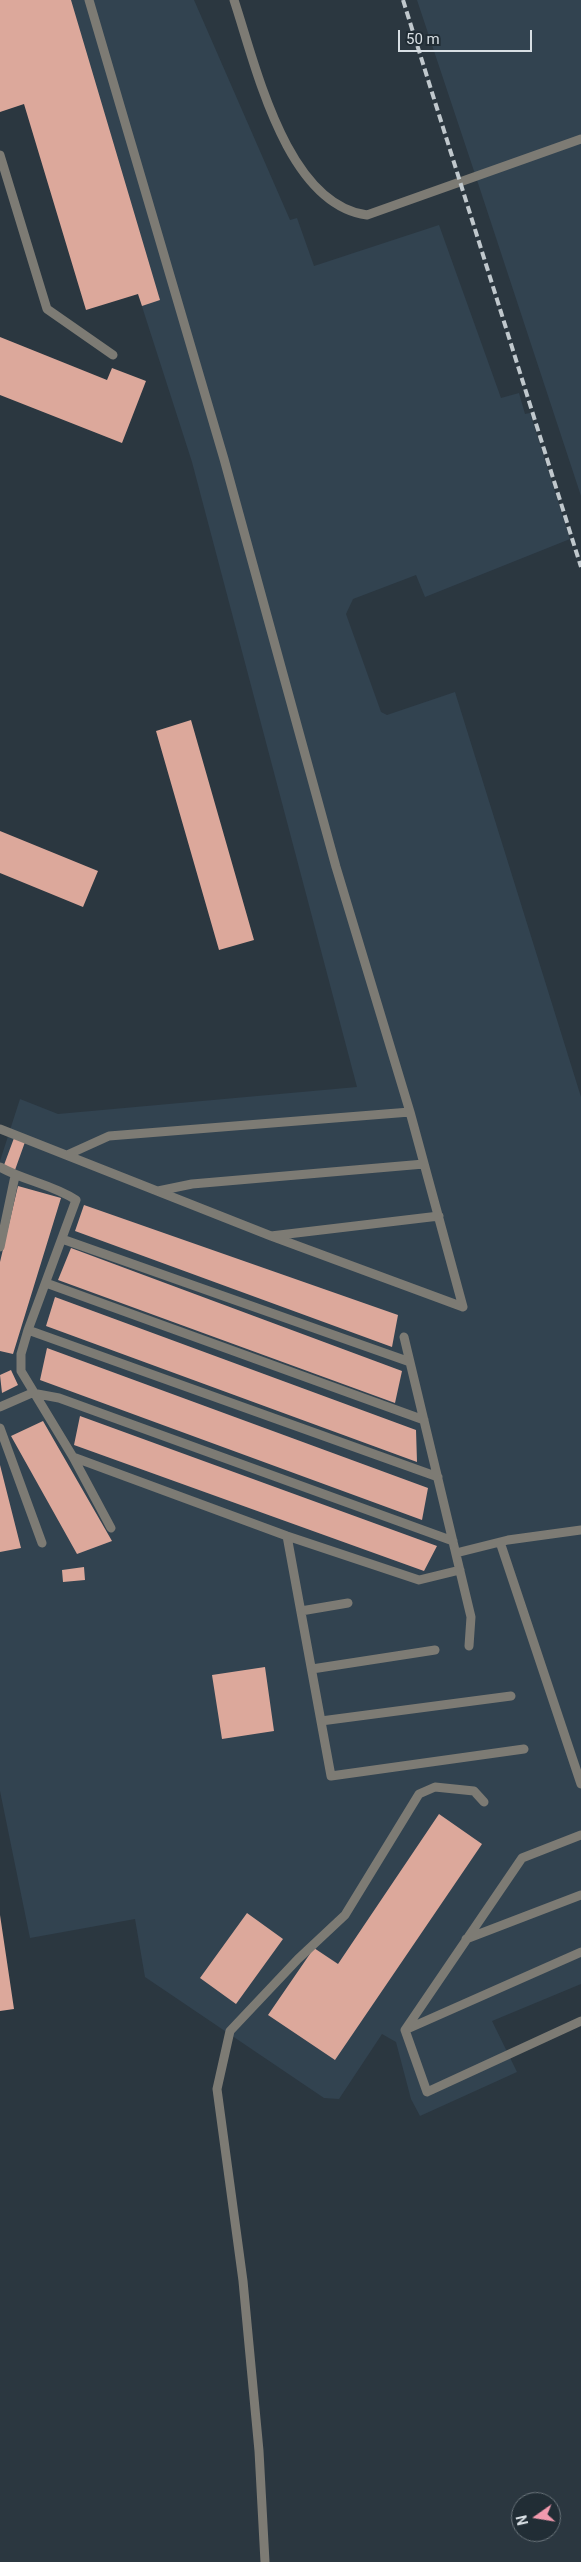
<!DOCTYPE html>
<style>
body{margin:0}
#map{position:relative;width:581px;height:2562px;overflow:hidden;background:#2b3740;font-family:Roboto,sans-serif}
canvas{display:block}
.north{position:absolute;left:511px;top:2492px;width:50px;height:50px;box-sizing:border-box;background:#212d35;border:1px solid #6a747b;border-radius:50%;rotate:257deg;font-size:14px;font-weight:700;line-height:20px;text-align:center;color:#d8dfe4}
.north::after{content:'';display:block;margin:auto;width:18px;height:22px;background:#f29aae;clip-path:polygon(50% 0,100% 100%,50% 72%,0 100%)}
.scale{position:absolute;left:398px;top:30px;width:134px;height:22px;box-sizing:border-box;border:2px solid #d8dfe4;border-top:0;padding-left:6px;font-size:15px;line-height:18px;white-space:nowrap;color:#d8dfe4;-webkit-text-stroke:4px #212d35;paint-order:stroke}
</style>
<div id="map">
<canvas width="581" height="2562"></canvas>
<div class="north">N</div>
<div class="scale">50 m</div>
</div>
<script>
const ctx = document.querySelector('canvas').getContext('2d');
ctx.lineJoin = 'round';
function fill(path, color) {
  ctx.fillStyle = color;
  ctx.fill(path, 'evenodd');
}
function strokePath(path, color, width, dash) {
  ctx.strokeStyle = color;
  ctx.lineWidth = width;
  ctx.lineCap = dash ? 'butt' : 'round';
  ctx.setLineDash(dash || []);
  ctx.stroke(path);
}
fill(new Path2D(`
 M50,0H194L290,220L297,218L314,266L439,225L501,398L519,393L525,414L530,413L570,539L425,597L416,575L353,599L346,614L381,712L387,715L455,692L581,1097V1984L492,2021L517,2072L420,2116L411,2099L396,2042L382,2034L339,2099L324,2098L145,1977L135,1919L30,1938L0,1791V1161L20,1099L58,1114L357,1087L192,462L138,294Z
 M417,0H581V496L476,177Z`), '#324350');
fill(new Path2D(`
 M0,0H71L160,300L142,306L138,294L86,310L24,104L0,112Z
 M0,337L107,380L112,368L146,381L122,443L0,395Z
 M191,720L254,940L219,950L156,731Z
 M0,831L98,871L83,907L0,873Z
 M14,1138L25,1142L15,1170L4,1165Z
 M18,1186L61,1198L13,1354L0,1351V1262Z
 M84,1205L398,1315L392,1347L75,1231Z
 M71,1248L402,1371L395,1403L58,1280Z
 M55,1297L416,1430L417,1462L46,1326Z
 M47,1348L428,1488L422,1520L40,1380Z
 M11,1370L18,1385L2,1393L0,1375Z
 M80,1416L437,1546L424,1571L74,1445Z
 M43,1421L112,1541L77,1554L11,1436Z
 M0,1465L21,1548L0,1552Z
 M84,1567L85,1580L63,1582L62,1570Z
 M265,1667L274,1731L222,1739L212,1675Z
 M439,1814L482,1844L335,2060L268,2015L314,1948L338,1964Z
 M247,1913L283,1939L236,2004L200,1978Z
 M0,1915L14,2009L0,2011Z`), '#dca89b');
strokePath(new Path2D(`
 M89,0L224,459L336,867L410,1112L463,1307
 M234,0C256,66 286,204 367,215L581,139
 M0,155L47,309L113,355
 M0,1129L271,1236
 M67,1155L109,1136L410,1112
 M0,1167C24,1181 52,1184 76,1200L28,1330L21,1354V1371L73,1457L111,1528
 M158,1191L192,1184L424,1164
 M439,1216L271,1236L463,1307
 M62,1239L410,1362
 M0,1247L15,1176
 M46,1283L424,1420
 M28,1330L438,1477
 M404,1337L471,1617L469,1646
 M0,1407L32,1393L59,1398L453,1541
 M0,1428L42,1543
 M73,1457L287,1536L419,1580L460,1570
 M287,1536L331,1776L524,1749
 M500,1542L581,1784
 M456,1553L508,1540L581,1530
 M301,1611L348,1603
 M312,1669L435,1650
 M321,1721L511,1696
 M581,1835L522,1858L405,2030L427,2092L581,2021
 M466,1939L581,1895
 M405,2030L581,1952
 M265,2562L259,2451L243,2281L217,2089L230,2031L298,1959L345,1915L419,1794L435,1787L474,1791L484,1802`), '#7d7b74', 9);
strokePath(new Path2D(`
 M403,0L581,567`), '#c0c8cd', 4, [8, 4]);
</script>
